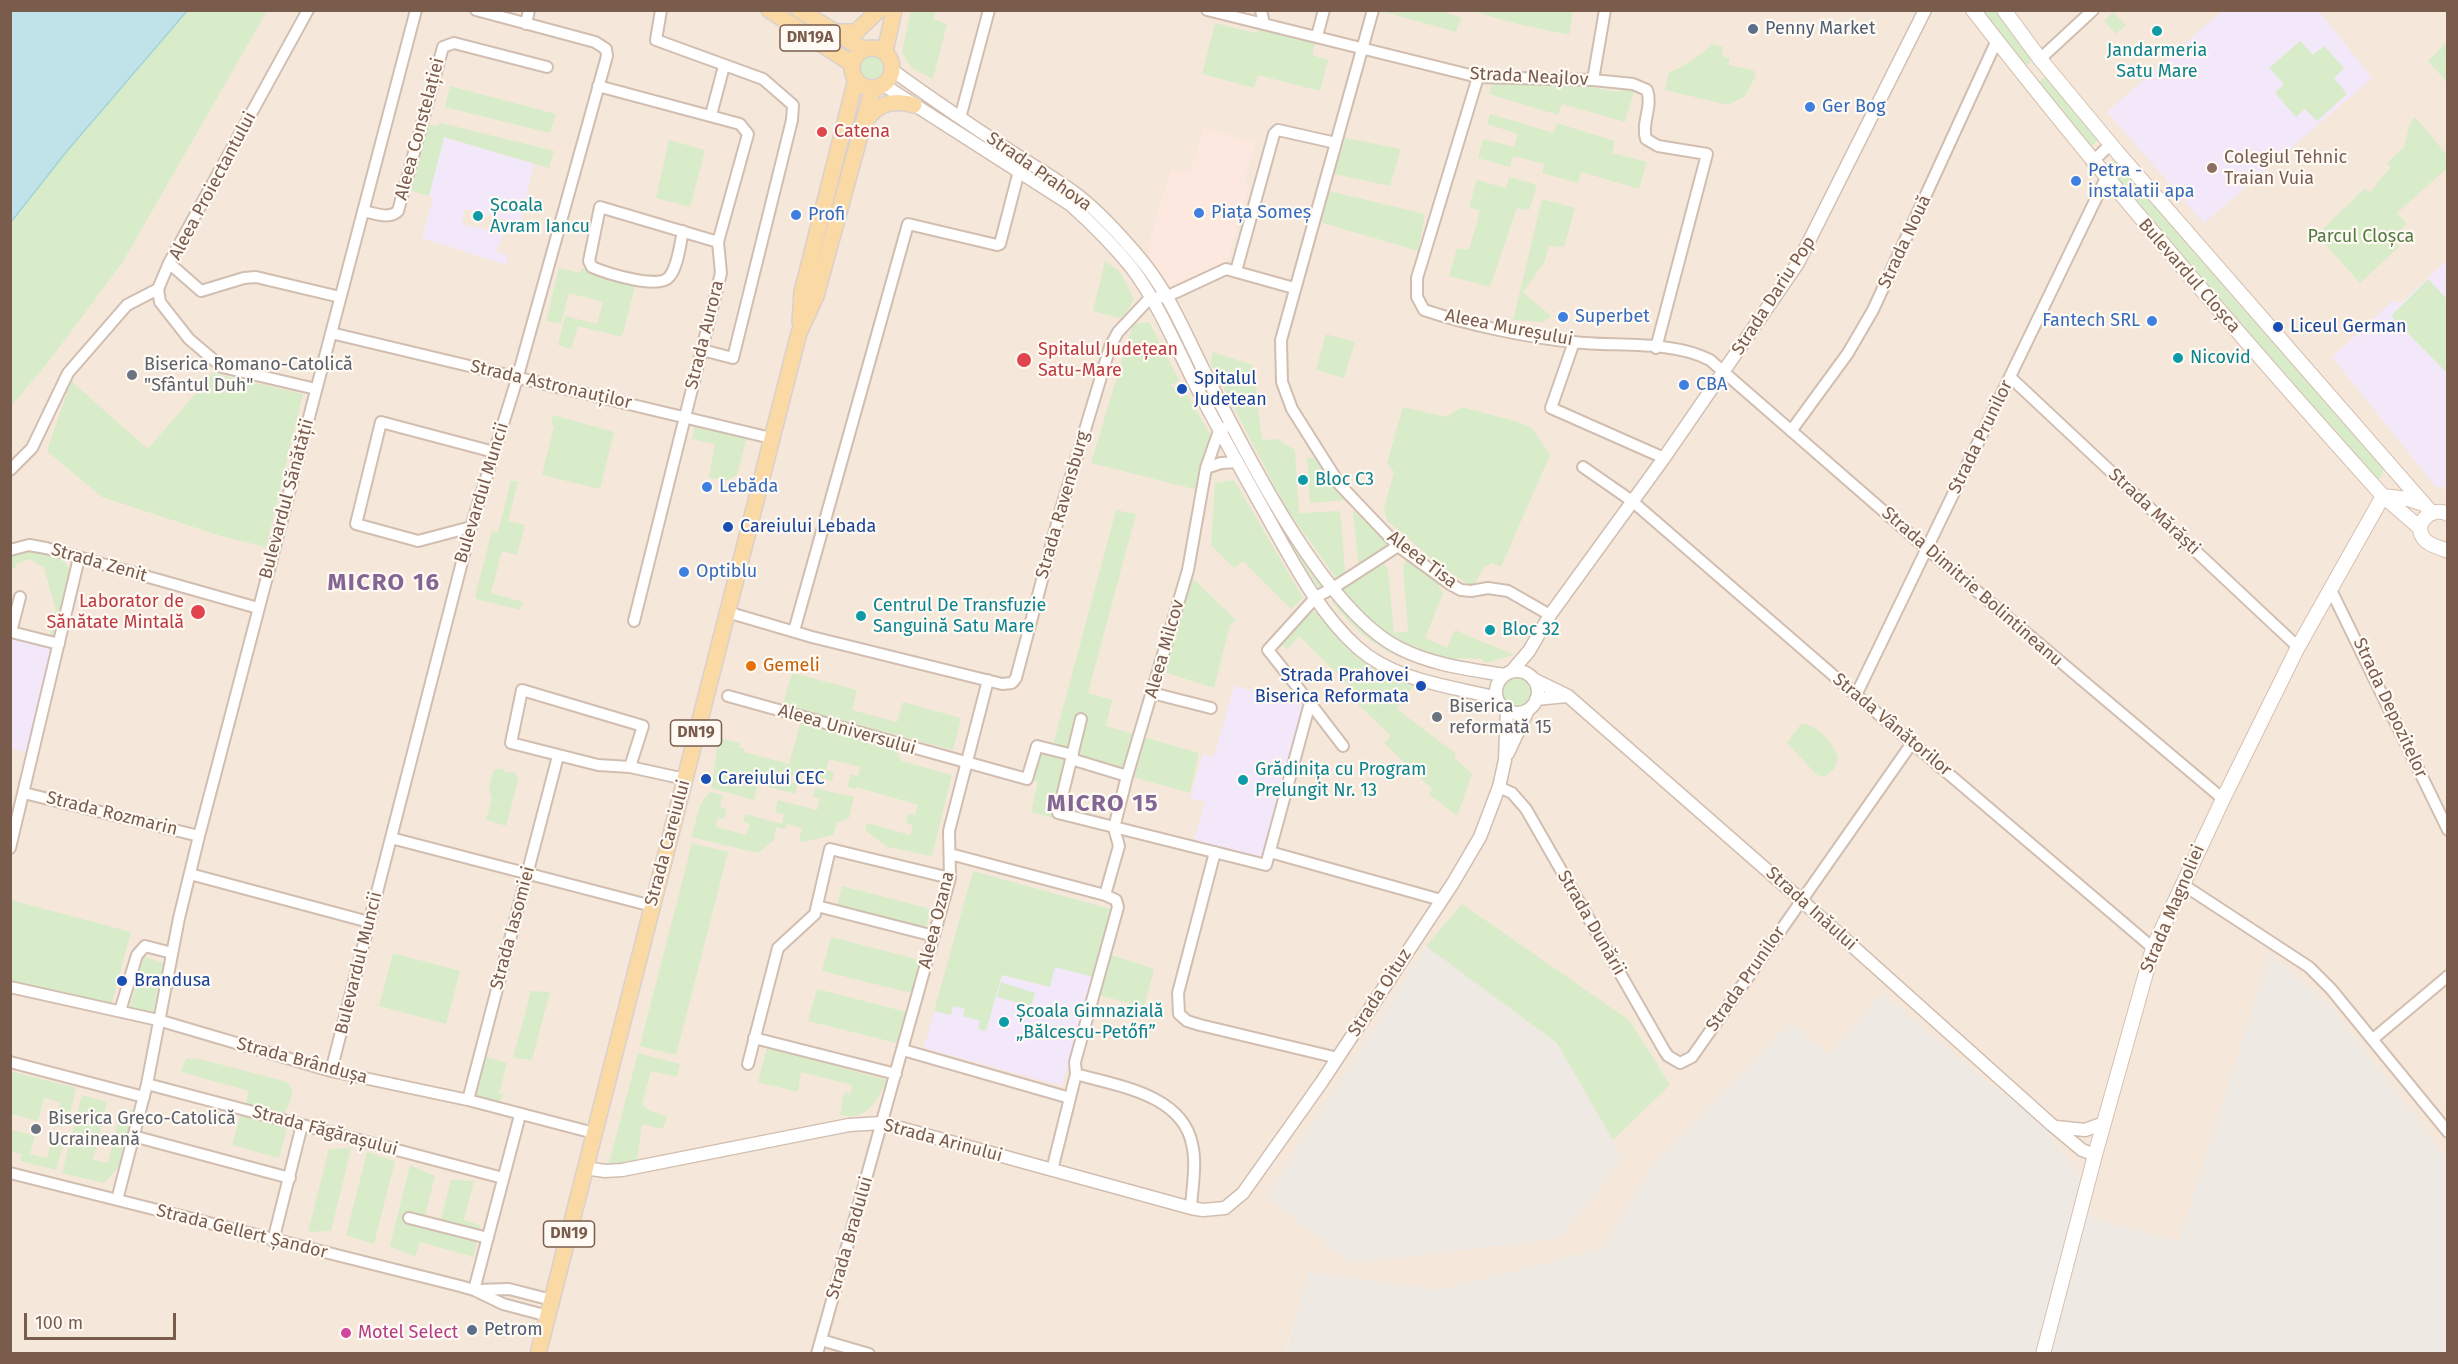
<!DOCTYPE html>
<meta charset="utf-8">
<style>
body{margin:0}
#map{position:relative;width:2458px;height:1364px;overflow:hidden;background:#fdf6ec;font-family:"Fira Sans",sans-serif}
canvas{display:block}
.frame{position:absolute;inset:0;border:12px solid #7a5c4d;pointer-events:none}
.scale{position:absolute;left:24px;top:1313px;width:152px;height:27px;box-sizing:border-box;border:3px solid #7a5c4d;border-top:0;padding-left:8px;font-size:18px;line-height:21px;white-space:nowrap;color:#7a5c4d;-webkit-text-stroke:4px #fffaf3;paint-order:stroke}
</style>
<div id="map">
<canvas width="2458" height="1364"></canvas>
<div class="frame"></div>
<div class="scale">100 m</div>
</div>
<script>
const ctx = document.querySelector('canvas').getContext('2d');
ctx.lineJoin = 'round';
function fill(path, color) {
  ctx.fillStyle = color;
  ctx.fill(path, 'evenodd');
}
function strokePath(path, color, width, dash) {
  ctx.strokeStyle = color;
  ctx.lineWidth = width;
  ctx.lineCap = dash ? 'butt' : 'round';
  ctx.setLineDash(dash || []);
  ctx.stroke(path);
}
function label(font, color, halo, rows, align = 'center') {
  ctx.font = font + ' "Fira Sans",sans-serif';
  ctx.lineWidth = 4.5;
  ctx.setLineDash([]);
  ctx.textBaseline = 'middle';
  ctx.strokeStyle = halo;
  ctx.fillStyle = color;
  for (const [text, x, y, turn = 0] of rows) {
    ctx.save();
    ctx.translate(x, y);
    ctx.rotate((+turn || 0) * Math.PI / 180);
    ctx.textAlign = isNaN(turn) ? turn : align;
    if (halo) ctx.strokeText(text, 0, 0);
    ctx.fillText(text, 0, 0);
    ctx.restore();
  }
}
fill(new Path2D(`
 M249,11H2447V1159L2335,1011L2270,953L2179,1241L2093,1219L2077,1170L2035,1117L1985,1080L1829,1054L1790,1024L1655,1163L1601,1249L1439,1290L1309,1272L1285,1353L11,1354V356Z`), '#f5e8da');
fill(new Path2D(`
 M1204,128L1255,143L1244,183L1249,185L1226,266L1169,286L1148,254L1149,242L1171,169L1190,173Z`), '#fde8e0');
fill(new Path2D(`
 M1426,946L1557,1043L1623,1158L1559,1239L1350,1263L1267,1196Z
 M2270,953L2335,1011L2447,1159V1353L1285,1354L1309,1272L1439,1290L1601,1249L1655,1163L1790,1023L1829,1054L1882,994L1985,1080L2035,1117L2077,1170L2093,1219L2179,1241Z`), '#efe9e4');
fill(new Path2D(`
 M2222,11H2319L2372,78L2204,223L2107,112Z
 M444,137L534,164L520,223L465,209L462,224L503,234L496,252L507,255V265L422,238L433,198L429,196Z
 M2446,261L2447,262V488L2436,487L2332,357L2392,301L2401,303Z
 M10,634L53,643L28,753L11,748Z
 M1234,686L1306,706L1263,861L1194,841L1205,802L1190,798L1203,754L1214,757Z
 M973,871L1111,909L1062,1086L924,1048Z`), '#f3e8fa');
fill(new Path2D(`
 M11,11H267L122,263L49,361L11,406Z
 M911,11H936L933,19L947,24L933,79L912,68L902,52Z
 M1381,11H1442L1461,18L1456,32Z
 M1472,11H1573L1569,35L1518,24Z
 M1976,11H1999L2033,59L2022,70Z
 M2113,12L2126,25L2116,34L2104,21Z
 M1215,23L1255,33L1264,24L1317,36L1312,55L1328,60L1320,91L1258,75L1254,88L1202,74Z
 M2300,41L2313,55L2324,46L2344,68L2334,78L2347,94L2317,121L2305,109L2296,117L2275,93L2284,84L2269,68Z
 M2447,42V82L2428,61Z
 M1712,44L1723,47L1722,56L1730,58L1728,65L1753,70L1756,75L1745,96L1728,105L1665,90L1669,73C1685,66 1699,57 1712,44Z
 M859 67a12 12 0 1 1 24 0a12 12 0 1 1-24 0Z
 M2046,75L2097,137C2097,142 2095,145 2090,146L2036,86Z
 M1493,80L1578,84L1616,92L1626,89L1634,91L1625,122L1562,104L1558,115L1489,94Z
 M450,86L556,114L550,133L445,107Z
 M1490,114L1554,133L1557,123L1615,141L1612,153L1647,162L1639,189L1581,172L1578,183L1542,173L1544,164L1513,156L1510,167L1478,158L1483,139L1514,147L1518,134L1487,124Z
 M2415,117L2447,155V168L2397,213L2407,224L2393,238L2399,247L2360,283L2317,235L2365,188L2370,192L2377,185V182L2391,168L2387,163L2404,147L2410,123Z
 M441,123L554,151L549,168L444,137L429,196L409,190L427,124L436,126Z
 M1345,138L1401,149L1390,186L1334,174Z
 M669,140L705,150L690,207L656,198Z
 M2118,160L2237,302L2375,455L2383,466V474L2378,480L2370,479L2236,324L2109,169L2112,161Z
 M1509,177L1537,185L1529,210L1517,208L1490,287L1449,276L1457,248L1469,250L1480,211L1469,207L1477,180L1506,188Z
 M1329,191L1425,214L1418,251L1320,222Z
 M1542,199L1575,208L1564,247L1549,246L1544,263L1523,292L1551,316L1544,322L1513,320Z
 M1105,261L1120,272L1134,299L1127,312L1120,318L1093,311Z
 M559,268L580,273L582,268L636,282L622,337L578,326L571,349L558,345L565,316L597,324L603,302L569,293L561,323L546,321Z
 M2428,279L2447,299V373L2391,316Z
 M1149,322L1179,380L1172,385L1180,398L1187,395L1213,439L1201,491L1091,463L1133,324Z
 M1326,334L1355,342L1344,378L1316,370Z
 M1213,352L1253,365L1262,440L1277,439L1295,450L1299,513L1340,511L1345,571L1359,570L1353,510L1391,545L1380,555L1388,570L1394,633L1408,631L1403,568L1407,558L1434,578L1443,593L1425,638L1447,648L1455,630L1514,655L1485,663L1483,659L1458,658L1456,667L1398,647L1339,594L1347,577L1355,571L1336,578L1288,511L1211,364Z
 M213,373L303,394L266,547L224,537L102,497L47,451L71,381L148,449Z
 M1403,407L1446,417L1462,407L1518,422L1532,428L1550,455L1501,567L1492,563L1484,567L1473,587L1441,567L1387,520L1384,509L1394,472L1387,463Z
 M553,415L614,432L600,489L542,475L554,426L551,425Z
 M695,424L747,437L737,475L727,480L709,478L715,444L692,439Z
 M1231,433L1325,586L1320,589C1284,541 1257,488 1228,436Z
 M1319,457L1336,488L1347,500L1310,503L1307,458Z
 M511,480L518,482L508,521L525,525L517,555L502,551L491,593L523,602L520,610L477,599L475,596L492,531L498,532Z
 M1234,480L1303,598L1291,609L1243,561L1234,568L1211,545L1215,483Z
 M1116,510L1136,514L1088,693L1112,700L1106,726L1199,753L1190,793L1072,760L1056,819L1031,812L1038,782L1027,779L1037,746L1052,749Z
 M26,548L61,558L75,575L60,637L50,634L56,611L44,568L30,559L15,564L16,567L11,569L10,554Z
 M1189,575L1236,620L1230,625L1214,688L1161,671Z
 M1336,597L1400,653V657C1370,644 1351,626 1331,601Z
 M1309,611L1321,613C1327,622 1333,632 1340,641C1357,660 1389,681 1414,685L1397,709L1456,754L1454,757L1472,774L1457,816L1429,794L1432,789L1384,743L1391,736L1344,691L1349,685L1299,636L1287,649L1276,641Z
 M792,673L857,690L852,710L897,722L903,702L961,718L953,750L783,705Z
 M1501 692a15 15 0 1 1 30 0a15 15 0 1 1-30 0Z
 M802,717L894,743L901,761L952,775L932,856L887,847L865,830L867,823L910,835L913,825L906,823L908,814L915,815L918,805L857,787L856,789L847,787L851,774L858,776L860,767L829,759L826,770L834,772L832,781L794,771L791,782L798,784L795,794L758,784L754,800L711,788C715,771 715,756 719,738L740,743L739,747L745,749L744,752L789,764Z
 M1801,724C1819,725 1831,741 1838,757L1834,769L1824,777L1817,775L1787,743Z
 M498,768L505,770L504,772L516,773V776L519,777L506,826L486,820L492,799L489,788L493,772Z
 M815,788L854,797L849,818L837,823L833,835L803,842L799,841L802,828L787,824L785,829L776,827L774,840L758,853L691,837L701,803L710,792L723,795L720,807L727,809L724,819L718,818L716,827L746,835L750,824L743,822L745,814L782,824L784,814L775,812L778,800L817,810L820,799L813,797Z
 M692,843L728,852L676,1055L640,1046Z
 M973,871L1111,909L1093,977L1055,967L1050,987L1002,975L986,1031L978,1029L980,1021L963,1016L965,1009L953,1006L951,1015L934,1011Z
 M842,886L931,909L924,934L836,911Z
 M11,900L131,932L111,1006L11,981Z
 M1462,904L1629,1020L1670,1085L1613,1140L1557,1043L1426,946Z
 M831,937L920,960L911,993L822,971Z
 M393,953L460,971L446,1024L379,1006Z
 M1105,953L1154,969L1144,1007L1094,994Z
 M144,957L164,963L153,1013L129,1009Z
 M1001,982L1035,993L1031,1006L997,997Z
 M817,989L907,1012L897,1043L808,1021Z
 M531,991L550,992L532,1060L513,1058Z
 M767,1048L887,1080C877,1100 867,1122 840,1115L844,1092L850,1094L852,1085L801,1072L798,1092L758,1082Z
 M638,1053L680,1064L677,1077L651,1071L642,1104L650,1111L667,1116L663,1129L642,1124L637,1161L608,1167Z
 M480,1055L507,1063L499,1093L503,1094L500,1102L470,1094Z
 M186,1058L194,1060L196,1058L280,1080L288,1083L293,1091L289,1104L283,1115L246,1104L249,1091L181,1072Z
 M10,1071L76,1088L67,1126L54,1127L60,1102L44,1098L38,1121L11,1114Z
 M82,1095L107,1102L93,1160L108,1163L121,1108L134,1111L119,1167L104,1183L62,1173Z
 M241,1112L288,1124L279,1158L232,1145Z
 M11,1130L35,1136L30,1154L47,1158L52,1139L63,1142L65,1139L56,1170L20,1161L22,1154L11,1151Z
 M351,1148L331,1231L308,1232L329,1149Z
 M367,1152L395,1161L374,1244L346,1235Z
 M410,1165L435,1176L425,1215L441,1219L451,1180L474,1181L464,1220L480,1225L474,1257L420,1242L415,1257L390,1246Z`), '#d8ecc9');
const water = new Path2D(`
 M11,10L187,11L67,151L11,222Z`);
fill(water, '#bfe3e8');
strokePath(water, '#a5d3da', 1.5);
const minor = new Path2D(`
 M308,10L169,263L158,289L160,302L189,339L222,367L316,389
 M661,10L656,40L763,79L793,105L792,120L733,358L702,350
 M1207,10L1478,77L1593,80L1633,84L1647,90C1653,107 1641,122 1646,139L1658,146L1707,154L1656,348
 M1261,10L1264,24
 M1373,10L1281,340L1282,382L1292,409L1340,485L1398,546L1450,584L1461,590L1471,591L1488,588L1508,591L1550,615
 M526,24L529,10
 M1317,36L1324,10
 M2040,59L2093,10
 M1478,77L1417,278V297L1424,310C1469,325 1526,337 1573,342C1615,347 1672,340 1710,360L1927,549L2223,799
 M1593,80L1605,10
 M598,86L740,124L748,134L718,242L721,273L634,621
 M711,115L724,66
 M960,118L989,10
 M2092,162L2111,144
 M363,211C375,213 389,220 398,211L443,47L454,43L547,67
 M683,231C680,244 678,267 669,277C659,290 606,273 592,267L589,261L600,207L718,242
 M169,263L201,291L244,278L256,277L340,297
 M1236,271L1274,134L1278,130L1336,143
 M331,333L771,438
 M1574,342L1551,408L1664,458
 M2010,377L2298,647
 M1791,431L1848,353L1873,310L1997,40
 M1583,467L1632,501L1856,695L2153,948
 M1206,468L1221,463L1237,462
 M10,470L32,448L68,373L127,305L158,289
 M471,527L418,541L356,524L381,422L494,452
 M10,550L29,545L46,548L258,608
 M2330,588L2448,830
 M20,597L11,632L59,644
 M727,612L812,637L1002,684L1012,683L1016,678L1059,516L1110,347L1118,332L1150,298L1166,297L1226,269L1294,288
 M794,631L908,224L997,245L1000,244L1019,171
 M1152,693L1211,708
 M1856,695L2106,178
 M728,696L1027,779L1037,746L1073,755
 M1310,703L1343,746
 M1081,719L1058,813L1266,865L1310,703L1268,650L1316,597L1333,588L1398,546
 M1071,759L1127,776
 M630,767L643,726L522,690L511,743L598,765L630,767L685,779
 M1499,787L1512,793L1526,809L1664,1050L1668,1056L1680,1063L1692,1057L1912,743
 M24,793L199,836
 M391,838L652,906
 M10,848L79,558
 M1215,852L1178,993L1179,1014L1187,1021L1200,1025L1338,1058
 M1270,852L1441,900
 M950,854L1105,895
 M190,874L369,922
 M2182,884L2309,967L2331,989L2448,1132
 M817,906L934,936
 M10,987L158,1020L331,1071L468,1100L594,1133
 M120,1011L137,955L145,946L172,953
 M754,1038L896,1074
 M2373,1039L2448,976
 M903,1050L1070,1098
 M10,1062L144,1097
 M748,1064L778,948L815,914L830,849L950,878
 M331,1071L471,527L517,379L607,56L606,49L595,42L476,10
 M1076,1074C1117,1086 1182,1094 1192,1144C1197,1164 1192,1188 1191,1208
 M147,1084L503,1178
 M468,1100L558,756
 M133,1136L290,1178
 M1052,1170L1076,1074L1075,1062L1118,907L1116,900L1105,895L1119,846L1114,828L1127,776L1188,570L1206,468L1219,431L1231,424
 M10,1173L460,1286L474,1290L503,1304L548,1316
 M117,1200L147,1084L179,918L199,836L416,10
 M409,1218L488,1238
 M273,1241L302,1125
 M474,1290L520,1115
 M477,1290L509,1289L552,1300
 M821,1340L869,1354
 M817,1354L950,878L949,831L988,680`);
const tertiary = new Path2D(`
 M892,70C929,97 966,122 1004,147C1028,163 1054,177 1076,194C1101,213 1123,238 1143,262C1169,294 1185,333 1203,369C1242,446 1322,609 1399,648C1432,665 1468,669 1504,675
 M882,84L1071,205C1092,224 1113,245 1131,267C1157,301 1175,344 1194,382C1219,431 1246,478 1272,525C1296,568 1321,615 1358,648C1395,681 1450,686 1497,698
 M1496 692a21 21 0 1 1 42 0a21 21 0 1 1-42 0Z
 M1511,672L1529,651L1550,615L1664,458L1798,263L1925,10
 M1533,679L1568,696L1801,900L2052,1125L2082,1150L2095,1155
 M1536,699L1567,696
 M1508,753L1528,710
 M2056,1127L2085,1130L2104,1123
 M585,1168L605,1171L622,1170L849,1125L882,1123L1191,1208L1203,1210L1225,1208L1243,1193L1321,1083L1453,883L1480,837L1499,787L1505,760L1507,710`);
const secondary = new Path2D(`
 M1973,10C2103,178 2241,338 2383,496L2420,528
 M2004,10L2040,59L2118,153L2431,512
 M2383,496L2408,499L2424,504
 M2448,514C2431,505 2411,525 2425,540C2430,546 2440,547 2448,551
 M2043,1354L2095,1155L2153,948L2223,799L2298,647L2383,496`);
const primary = new Path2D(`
 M769,10L852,64
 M799,10L863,49
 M836,32H856L879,10
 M852 68a20 20 0 1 1 40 0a20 20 0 1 1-40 0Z
 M885,52L894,10
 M866,120C879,103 893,99 914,105
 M800,322L802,292L856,79
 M538,1354L792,360L799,333L816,296L873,88`);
strokePath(minor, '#d1beb0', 14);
strokePath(tertiary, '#d1beb0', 15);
strokePath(secondary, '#d6c0b0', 16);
strokePath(primary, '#dad1cd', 18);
strokePath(minor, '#fff', 10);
strokePath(tertiary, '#fff', 12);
strokePath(secondary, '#fff', 14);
strokePath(primary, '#fbd9a5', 15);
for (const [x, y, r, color] of [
 [1753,29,6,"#5c6f8a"],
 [2157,31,6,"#0f9aa8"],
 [1810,107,6,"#3f7fe0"],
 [822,132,6,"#e0444e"],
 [2212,168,6,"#8d6e63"],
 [2076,181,6,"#3f7fe0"],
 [1199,213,6,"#3f7fe0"],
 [796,215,6,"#3f7fe0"],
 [478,216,6,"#0f9aa8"],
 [1563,317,6,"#3f7fe0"],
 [2152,321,6,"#3f7fe0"],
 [2278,327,6,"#1a4fb4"],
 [2178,358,6,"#0f9aa8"],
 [1024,360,8,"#e0444e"],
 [132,375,6,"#6b7280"],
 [1684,385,6,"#3f7fe0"],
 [1182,389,6,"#1a4fb4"],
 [1303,480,6,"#0f9aa8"],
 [707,487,6,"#3f7fe0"],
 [728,527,6,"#1a4fb4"],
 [684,572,6,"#3f7fe0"],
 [198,612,8,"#e0444e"],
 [861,616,6,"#0f9aa8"],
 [1490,630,6,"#0f9aa8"],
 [751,666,6,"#e8710a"],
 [1421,686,6,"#1a4fb4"],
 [1437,717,6,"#6b7280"],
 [706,779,6,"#1a4fb4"],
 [1243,780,6,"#0f9aa8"],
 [122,981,6,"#1a4fb4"],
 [1004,1022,6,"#0f9aa8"],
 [36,1129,6,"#6b7280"],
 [472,1330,6,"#5c6f8a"],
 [346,1333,6,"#d1479c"]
]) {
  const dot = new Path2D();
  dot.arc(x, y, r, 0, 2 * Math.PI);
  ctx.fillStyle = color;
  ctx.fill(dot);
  strokePath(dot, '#fffaf3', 2);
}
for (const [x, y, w] of [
 [810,38,60],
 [696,733,51],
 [569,1234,51]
]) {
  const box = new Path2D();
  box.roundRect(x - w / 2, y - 13, w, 26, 4.5);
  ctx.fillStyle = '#fffaf3';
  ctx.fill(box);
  strokePath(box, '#7a5c4d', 1.5);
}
label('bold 16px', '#7a5c4d', null, [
 ["DN19A",810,38],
 ["DN19",696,733],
 ["DN19",569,1234]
]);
label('18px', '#4e5e75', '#fffaf3', [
 ["Penny Market",1765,29],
 ["Petrom",484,1330]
], 'left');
label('18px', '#0d838f', '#fffaf3', [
 ["Jandarmeria",2157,51,"center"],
 ["Satu Mare",2157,72,"center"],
 ["Școala",490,206],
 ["Avram Iancu",490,227],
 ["Nicovid",2190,358],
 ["Bloc C3",1315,480],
 ["Centrul De Transfuzie",873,606],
 ["Sanguină Satu Mare",873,627],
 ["Bloc 32",1502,630],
 ["Grădinița cu Program",1255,770],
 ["Prelungit Nr. 13",1255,791],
 ["Școala Gimnazială",1016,1012],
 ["„Bălcescu-Petőfi”",1016,1033]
], 'left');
label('18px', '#7a5c4d', '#fffaf3', [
 ["Strada Neajlov",1529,77,3],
 ["Aleea Constelației",420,129,-75],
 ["Strada Prahova",1039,172,35],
 ["Aleea Proiectantului",213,186,-62],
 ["Strada Nouă",1905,242,-65],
 ["Bulevardul Cloșca",2189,276,49],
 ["Strada Dariu Pop",1774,296,-57],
 ["Aleea Mureșului",1509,328,11],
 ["Strada Aurora",705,335,-76],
 ["Strada Astronauților",551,385,13],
 ["Strada Prunilor",1981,437,-64],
 ["Bulevardul Muncii",482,493,-73],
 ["Bulevardul Sănătății",287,499,-75],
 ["Strada Ravensburg",1063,505,-74],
 ["Strada Mărăști",2154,512,43],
 ["Aleea Tisa",1422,560,37],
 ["Strada Zenit",99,563,16],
 ["Strada Dimitrie Bolintineanu",1972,587,41],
 ["Aleea Milcov",1165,649,-74],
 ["Strada Depozitelor",2390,708,65],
 ["Strada Vânătorilor",1892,725,40],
 ["Aleea Universului",847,730,16],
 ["Strada Rozmarin",112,814,14],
 ["Strada Careiului",668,843,-75],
 ["Strada Inăului",1811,909,42],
 ["Strada Magnoliei",2173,909,-67],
 ["Aleea Ozana",937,920,-76],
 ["Strada Dunării",1591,923,60],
 ["Strada Iasomiei",513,928,-75],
 ["Bulevardul Muncii",359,963,-76],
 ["Strada Prunilor",1746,979,-55],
 ["Strada Oituz",1380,993,-57],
 ["Strada Brândușa",302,1061,15],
 ["Strada Făgărașului",325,1131,15],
 ["Strada Arinului",943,1141,15],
 ["Strada Gellert Șandor",242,1232,14],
 ["Strada Bradului",850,1238,-74]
]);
label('18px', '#366cbe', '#fffaf3', [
 ["Ger Bog",1822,107],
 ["Petra -",2088,171],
 ["instalatii apa",2088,192],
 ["Piața Someș",1211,213],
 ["Profi",808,215],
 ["Superbet",1575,317],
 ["Fantech SRL",2140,321,"right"],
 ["CBA",1696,385],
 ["Lebăda",719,487],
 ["Optiblu",696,572]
], 'left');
label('18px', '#be3a42', '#fffaf3', [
 ["Catena",834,132],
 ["Spitalul Județean",1038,350],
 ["Satu-Mare",1038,371],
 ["Laborator de",184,602,"right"],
 ["Sănătate Mintală",184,623,"right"]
], 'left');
label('18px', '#785e54', '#fffaf3', [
 ["Colegiul Tehnic",2224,158],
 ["Traian Vuia",2224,179]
], 'left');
label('18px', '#537a41', '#fffaf3', [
 ["Parcul Cloșca",2361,237]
]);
label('18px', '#164399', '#fffaf3', [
 ["Liceul German",2290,327],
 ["Spitalul",1194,379],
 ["Judetean",1194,400],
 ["Careiului Lebada",740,527],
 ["Strada Prahovei",1409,676,"right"],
 ["Biserica Reformata",1409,697,"right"],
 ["Careiului CEC",718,779],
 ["Brandusa",134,981]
], 'left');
label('18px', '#5b616d', '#fffaf3', [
 ["Biserica Romano-Catolică",144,365],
 ["\"Sfântul Duh\"",144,386],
 ["Biserica",1449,707],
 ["reformată 15",1449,728],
 ["Biserica Greco-Catolică",48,1119],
 ["Ucraineană",48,1140]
], 'left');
label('18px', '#c56008', '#fffaf3', [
 ["Gemeli",763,666]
], 'left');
label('18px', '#b23c85', '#fffaf3', [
 ["Motel Select",358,1333]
], 'left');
ctx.letterSpacing = '1.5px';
label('bold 24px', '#846695', '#fffaf3', [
 ["MICRO 16",384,583],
 ["MICRO 15",1103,804]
]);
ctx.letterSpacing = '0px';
</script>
